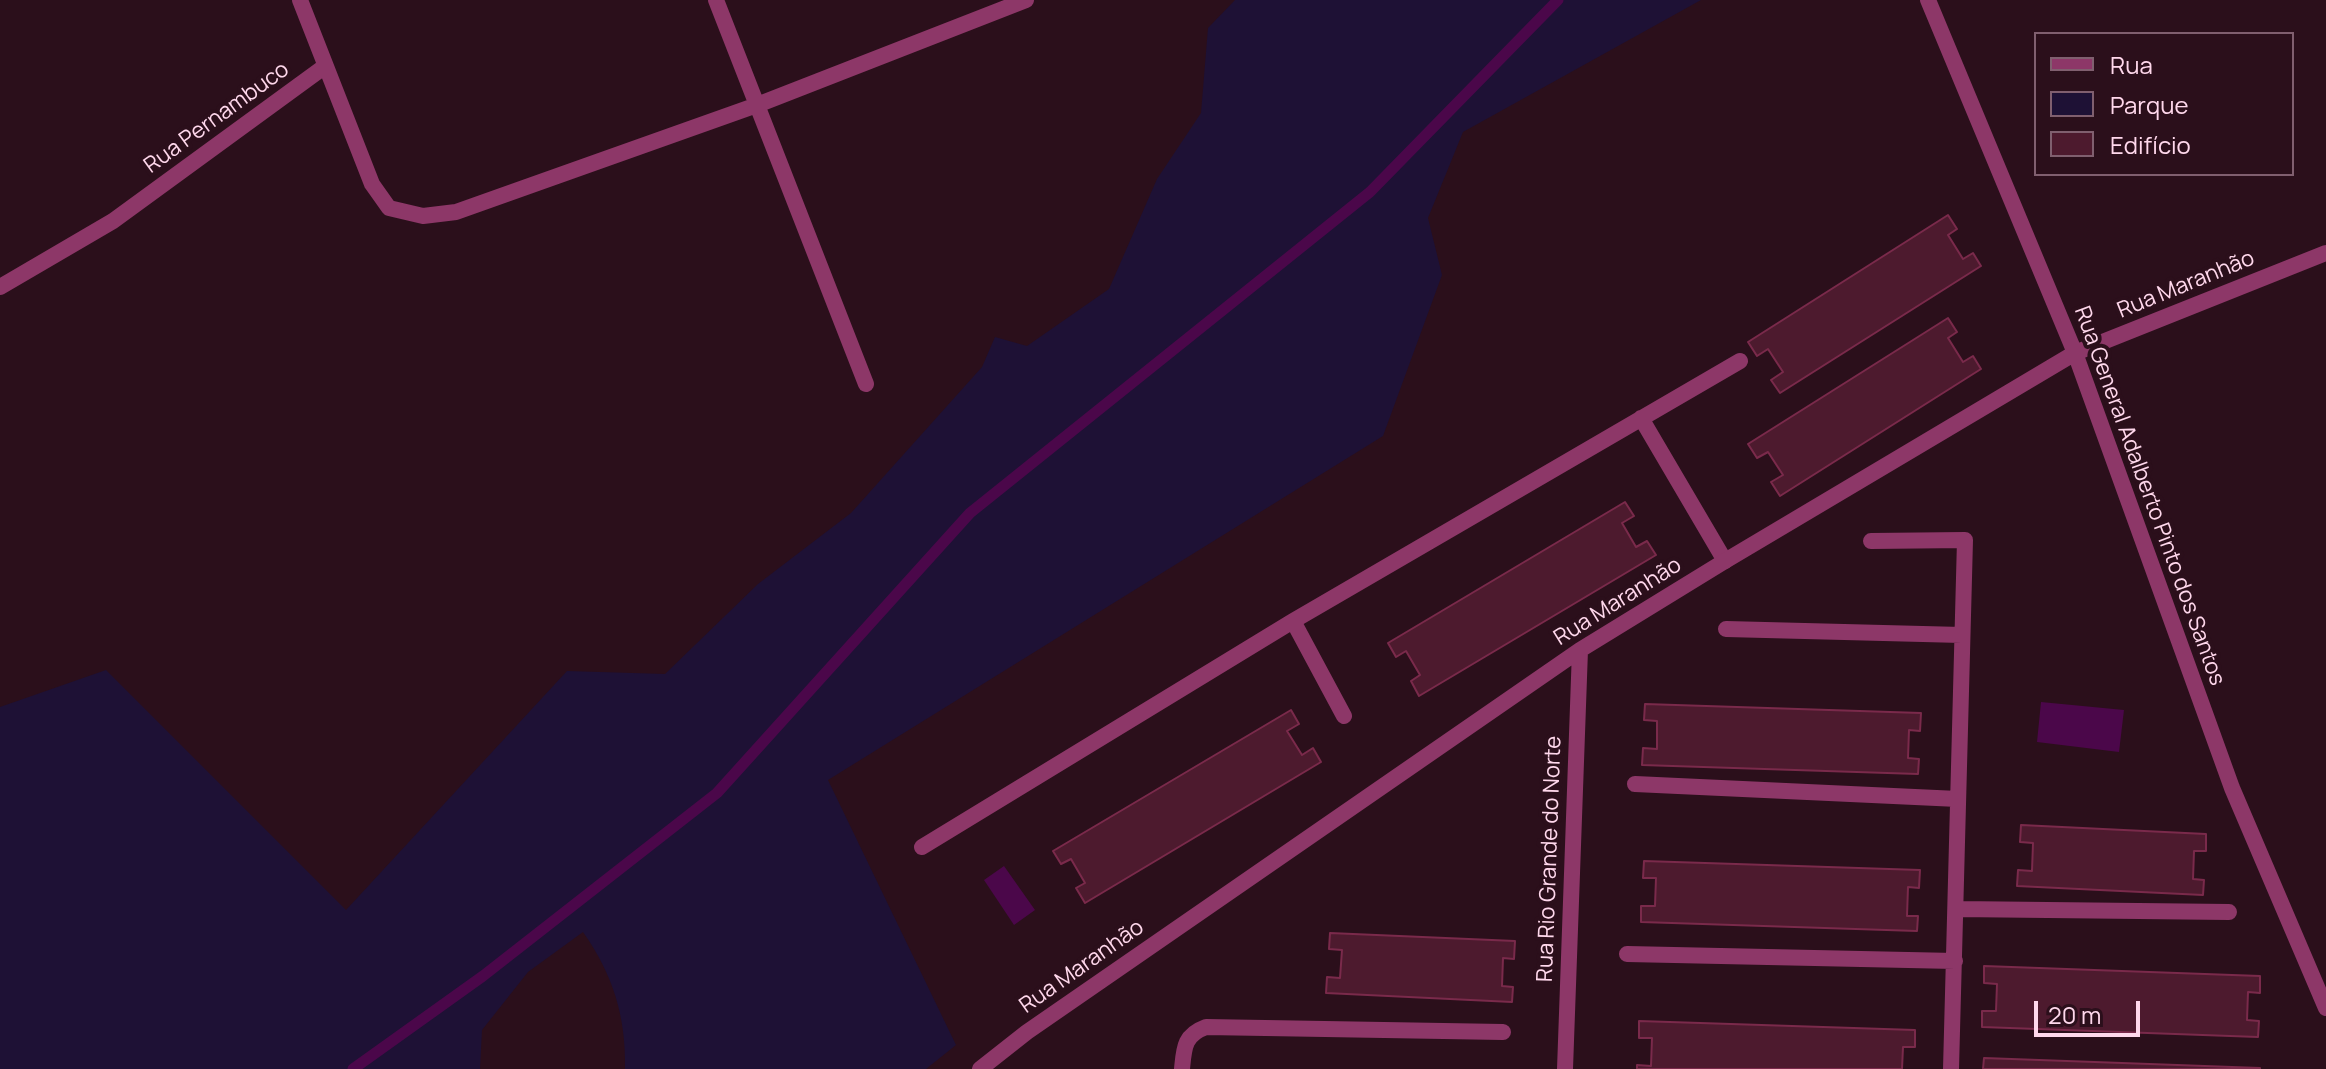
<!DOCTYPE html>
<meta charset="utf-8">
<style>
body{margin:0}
#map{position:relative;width:2326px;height:1069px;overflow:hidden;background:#2b0f1b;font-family:Manrope,sans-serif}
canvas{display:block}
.legend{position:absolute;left:2034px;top:32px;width:260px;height:144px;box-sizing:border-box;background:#2b0f1b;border:2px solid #805f6f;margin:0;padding:10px 14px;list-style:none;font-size:24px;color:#ffd8ec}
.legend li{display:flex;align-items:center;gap:16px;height:40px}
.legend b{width:40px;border:2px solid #805f6f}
.scale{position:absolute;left:2034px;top:1001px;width:106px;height:36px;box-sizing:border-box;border:4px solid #ffd8ec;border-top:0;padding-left:10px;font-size:24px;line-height:28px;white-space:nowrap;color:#ffd8ec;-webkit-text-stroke:6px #2b0f1b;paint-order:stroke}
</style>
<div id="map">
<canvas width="2326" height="1069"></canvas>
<ul class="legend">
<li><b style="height:10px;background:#8d3768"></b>Rua</li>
<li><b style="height:22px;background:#1e1135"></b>Parque</li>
<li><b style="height:22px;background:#4d1a2e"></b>Edifício</li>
</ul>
<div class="scale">20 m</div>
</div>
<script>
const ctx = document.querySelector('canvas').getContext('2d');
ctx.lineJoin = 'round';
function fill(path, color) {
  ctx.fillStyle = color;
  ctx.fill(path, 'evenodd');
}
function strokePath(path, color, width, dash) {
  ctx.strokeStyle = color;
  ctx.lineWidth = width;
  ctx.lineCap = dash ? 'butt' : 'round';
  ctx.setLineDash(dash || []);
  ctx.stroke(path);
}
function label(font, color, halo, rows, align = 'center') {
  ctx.font = font + ' Manrope,sans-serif';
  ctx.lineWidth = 8;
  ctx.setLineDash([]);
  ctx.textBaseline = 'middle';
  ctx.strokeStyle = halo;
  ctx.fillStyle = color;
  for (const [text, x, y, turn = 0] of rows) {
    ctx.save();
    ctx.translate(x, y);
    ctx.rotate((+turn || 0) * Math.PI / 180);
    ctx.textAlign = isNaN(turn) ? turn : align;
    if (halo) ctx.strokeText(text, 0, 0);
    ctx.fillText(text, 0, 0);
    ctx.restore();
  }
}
fill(new Path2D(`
 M1235,0H1701L1463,132L1428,218L1442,275L1383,436L828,780L956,1045L926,1069H625C626,1016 613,975 583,932L528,972L482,1030L480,1069H0V707L106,670L346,910L567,671L665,674L758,584L851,513L982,367L995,337L1027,346L1109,289L1157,179L1201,113L1208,28Z`), '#1e1135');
fill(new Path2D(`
 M2041,702L2124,710L2119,752L2037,742Z
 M1004,866L1035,910L1014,925L984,880Z`), '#4b074a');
strokePath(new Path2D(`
 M353,1069L483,976L717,793L970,513L1370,192L1558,0`), '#4b074a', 11);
const building = new Path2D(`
 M1948,215L1957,229L1948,235L1963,259L1973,253L1981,266L1780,393L1771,380L1783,372L1768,349L1757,356L1748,342Z
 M1948,318L1957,332L1948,338L1963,362L1973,356L1981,369L1780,496L1771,482L1783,475L1768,452L1757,458L1748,444Z
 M1625,502L1634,516L1622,523L1636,547L1647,541L1656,555L1419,696L1411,681L1420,675L1406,651L1396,657L1388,643Z
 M1645,704L1921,713L1920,731L1909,730L1908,758L1919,759L1918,774L1642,765L1643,748L1657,749V721L1644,720Z
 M1291,710L1299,724L1287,731L1302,755L1313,748L1321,762L1085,903L1076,888L1085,883L1071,859L1061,864L1053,851Z
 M2021,825L2206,834V851H2194L2193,879L2204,880L2203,895L2017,886L2018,870L2032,871L2033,843L2020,842Z
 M1644,861L1920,870L1919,888L1908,887L1907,916H1918L1917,931L1641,922V906H1655L1656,878H1643Z
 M1330,933L1515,941L1514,959L1503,958L1502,986L1513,987L1512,1002L1326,993L1327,977L1340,978L1342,950L1329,949Z
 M1984,966L2260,976V993L2248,992L2247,1020L2259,1021L2258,1037L1982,1027V1011H1996L1997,984L1984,983Z
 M1639,1021L1915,1030V1047H1903L1902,1069H1637V1065L1651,1066L1652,1038H1639Z
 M1984,1058L2260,1068V1069H1983Z`);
fill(building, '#4d1a2e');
strokePath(building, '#7a2a4b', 2);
strokePath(new Path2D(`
 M1641,418L1725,561
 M1871,541L1965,540L1951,1069
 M1293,621L1344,716
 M1726,629L1962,635
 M1635,784L1958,799
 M922,847L1293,621L1740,361
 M1957,909L2229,912
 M1627,954L1955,961
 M1182,1069C1184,1048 1184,1035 1206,1027L1503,1032`), '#8d3768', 16);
strokePath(new Path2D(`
 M300,0L372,184L389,208L423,216L456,212L757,105L1026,0
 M716,0L866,384
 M1928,0L2075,353L2232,788L2326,1008
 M0,287L113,221L324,67
 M980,1069L1027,1032L1580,650L1725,561L2075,353L2326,253
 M1565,1069L1580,650`), '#8d3768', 16);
label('22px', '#ffd8ec', '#2b0f1b', [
 ["Rua Pernambuco",217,118,-36],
 ["Rua Maranhão",2186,285,-22],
 ["Rua General Adalberto Pinto dos Santos",2149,496,70],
 ["Rua Maranhão",1618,602,-32],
 ["Rua Rio Grande do Norte",1550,859,-88],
 ["Rua Maranhão",1082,967,-35]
]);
</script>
